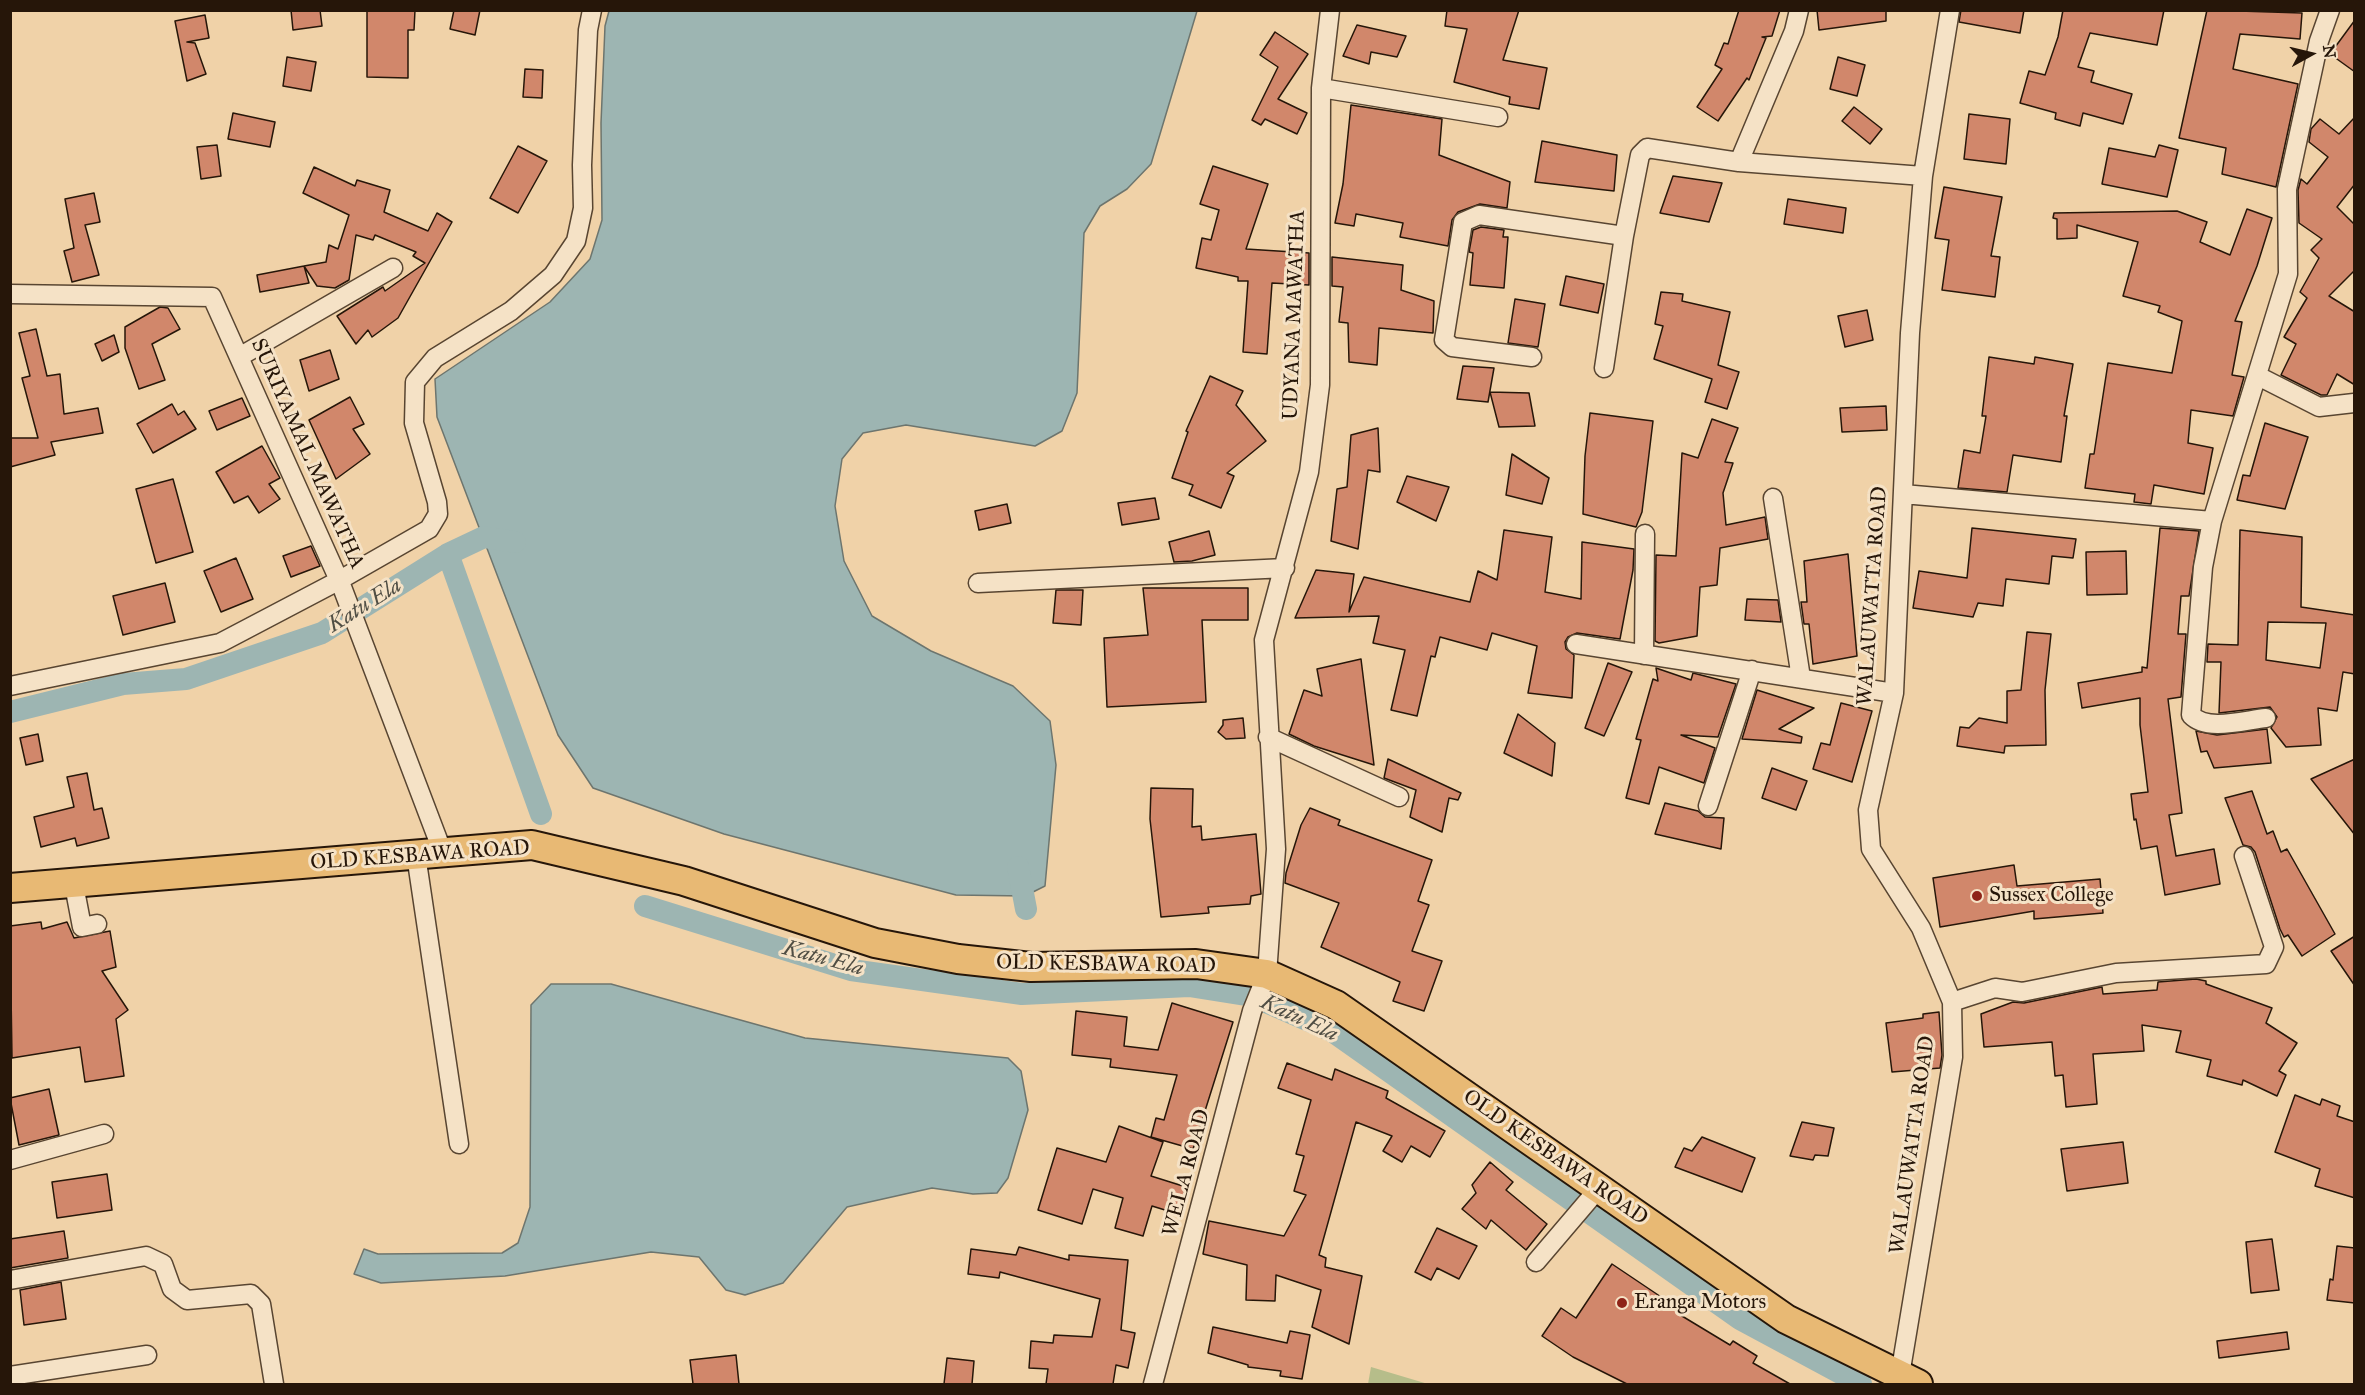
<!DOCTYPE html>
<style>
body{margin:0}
#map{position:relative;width:2365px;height:1395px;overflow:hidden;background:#f0d2a8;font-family:"IM FELL Great Primer",serif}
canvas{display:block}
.frame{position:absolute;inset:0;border:12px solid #261609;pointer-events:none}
.north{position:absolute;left:2281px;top:24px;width:60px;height:60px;-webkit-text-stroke:4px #f5e2c6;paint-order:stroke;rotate:82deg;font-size:16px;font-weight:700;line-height:24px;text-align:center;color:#261609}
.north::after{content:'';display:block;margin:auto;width:21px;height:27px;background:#261609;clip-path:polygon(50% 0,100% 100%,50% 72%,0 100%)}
</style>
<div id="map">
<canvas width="2365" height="1395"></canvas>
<div class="frame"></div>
<div class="north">N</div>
</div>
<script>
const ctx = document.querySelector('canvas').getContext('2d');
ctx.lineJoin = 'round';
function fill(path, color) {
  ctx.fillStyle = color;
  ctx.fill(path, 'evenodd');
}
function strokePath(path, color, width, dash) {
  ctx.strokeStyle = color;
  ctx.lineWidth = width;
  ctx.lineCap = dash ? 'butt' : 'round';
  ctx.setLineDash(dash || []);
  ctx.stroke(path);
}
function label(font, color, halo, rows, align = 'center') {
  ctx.font = font + ' "IM FELL Great Primer",serif';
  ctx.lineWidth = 6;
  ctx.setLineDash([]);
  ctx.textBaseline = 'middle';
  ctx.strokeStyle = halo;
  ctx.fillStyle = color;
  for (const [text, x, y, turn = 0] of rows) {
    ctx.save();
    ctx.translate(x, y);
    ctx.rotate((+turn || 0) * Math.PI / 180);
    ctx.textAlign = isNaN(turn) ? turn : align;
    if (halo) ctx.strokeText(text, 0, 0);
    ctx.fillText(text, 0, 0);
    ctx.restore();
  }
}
fill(new Path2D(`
 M1371,1367L1428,1384H1368Z`), '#b6bd8a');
const water = new Path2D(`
 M609,11H1197L1151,164L1127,189L1100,206L1084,233L1077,393L1062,431L1035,446L906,425L863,433L842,459L835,506L844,561L872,616L931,651L1013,686L1050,721L1056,765L1045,886L1025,896L956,895L724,834L593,788L558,735L437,417L435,379L550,302L590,259L602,220L601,123L605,26Z
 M551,984H611L805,1038L1008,1058L1021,1071L1028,1110L1008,1178L997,1193L973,1194L932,1188L847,1207L783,1283L745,1295L726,1290L699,1257L651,1252L505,1276L381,1283L354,1274L364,1249L378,1254L502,1253L518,1243L530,1207L531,1005Z`);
fill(water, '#9db5b2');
strokePath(water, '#6d756e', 1.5);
strokePath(new Path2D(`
 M448,554L484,537L515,542
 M10,712L123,684L186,679L322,633L448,554L541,814
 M1018,867L1026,909
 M645,906L851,970L1022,994L1189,986L1252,996L1332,1031L1740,1319L1861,1384`), '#9db5b2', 22);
const building = new Path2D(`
 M291,10H320L322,26L293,30Z
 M367,10H415L414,30H408V78L367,77Z
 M454,10H480L475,35L450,29Z
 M1447,10H1519L1503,60L1547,68L1539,109L1509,104L1510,97L1454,82L1467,29L1445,26Z
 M1739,10H1780L1772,36L1762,37L1766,38L1749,80L1747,78L1718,121L1697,107L1722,69L1715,65L1724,43L1728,44Z
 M1817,10H1886V21L1819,30Z
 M1961,10H2024L2020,33L1959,22Z
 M2063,10H2164L2157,45L2090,33L2078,67L2094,71L2091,82L2132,94L2123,124L2083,113L2080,126L2055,119L2056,113L2020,103L2029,71L2045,75L2058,37Z
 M2207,10L2302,13L2300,39L2240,34L2233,69L2298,84L2276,187L2222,174L2226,148L2179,138Z
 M205,15L209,38L187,42L195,43L206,74L187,81L175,21Z
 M2355,20V72L2330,54Z
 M1357,25L1406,36L1397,57L1371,52L1369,64L1343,56Z
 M1275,32L1308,54L1278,99L1307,113L1297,134L1265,119L1261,125L1252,120L1278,67L1260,55Z
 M287,57L316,62L311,91L283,86Z
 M1838,57L1865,65L1857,96L1830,89Z
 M525,69L543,70L542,98L523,97Z
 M1351,105L1442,119L1439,155L1510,182L1507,208L1480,204L1458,212L1452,220L1448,246L1400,237L1403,223L1356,214L1354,226L1335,223L1343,184Z
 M1854,107L1882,129L1870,144L1842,121Z
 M233,113L275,122L270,147L228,139Z
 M1969,114L2010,119L2006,164L1964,159Z
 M2355,117V184L2337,207L2355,225V270L2329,296L2355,312V385L2337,374L2327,395H2321L2281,375L2296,344L2284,337L2307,298L2300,292L2319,258L2311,250L2322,239L2299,223L2298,190L2301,179L2307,184L2328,157L2309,142L2311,129L2320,119L2339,134Z
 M1542,141L1617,155L1614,191L1535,182Z
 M217,145L221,176L201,179L197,147Z
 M2159,145L2178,150L2167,197L2102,184L2109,148L2155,157Z
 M518,146L547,161L518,213L490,198Z
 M1213,166L1268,184L1246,249L1309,253V285L1272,283L1267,354L1243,352L1248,281H1238V277L1196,268L1202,238L1211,240L1219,210L1200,204Z
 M314,167L355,186L357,180L390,190L384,212L428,231L437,213L452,222L398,318L372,337L368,330L356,344L337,316L383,287L385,291L425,263L413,256L416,252L375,235L373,240L356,235L349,280L335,288L317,286L304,266L326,262L329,245L338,249L349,215L303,193Z
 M1673,176L1722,183L1709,222L1660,213Z
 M1944,187L2002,197L1991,256L2000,257L1995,297L1942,290L1949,240L1935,238Z
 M94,193L100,222L85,225L99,275L72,282L64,251L74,248L65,199Z
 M1788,199L1846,208L1843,233L1784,224Z
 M2247,209L2272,218L2257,266L2235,321L2242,322L2232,375L2244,377L2233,416L2191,410L2188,443L2213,448L2204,494L2154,485L2151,504L2134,502L2135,494L2085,488L2090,454H2094L2108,363L2172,373L2182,321L2158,312L2160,306L2123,296L2138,242L2077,225V238L2057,239V219L2053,218L2054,213L2177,211L2207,222L2200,242L2230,255Z
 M1481,227L1504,230L1503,237H1508L1504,288L1470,285L1473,253L1469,252L1473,230Z
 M1332,257L1403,265L1401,290L1434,301L1433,333L1379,328L1377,365L1349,362L1348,323L1339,322L1343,287L1332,286Z
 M304,266L309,283L260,292L257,275Z
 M1566,276L1604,284L1598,313L1560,305Z
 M1661,292L1683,294L1682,301L1730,312L1718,365L1739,372L1727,409L1705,402L1712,379L1654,359L1663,326L1655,324Z
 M1515,299L1545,304L1538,347L1508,343Z
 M160,307L168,308L180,329L152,344L165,380L139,389L125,348V327Z
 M1867,310L1873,340L1845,347L1838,316Z
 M36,329L47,376L60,374L64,414L98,408L103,433L51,442L55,455L10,467V438H38L22,378L30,376L19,333Z
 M114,335L119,352L102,361L95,344Z
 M330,350L339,379L309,391L300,360Z
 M1989,357L2034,364L2035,357L2073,364L2064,416H2067L2061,462L2013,455L2007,492L1958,488L1964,450L1980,453L1986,416H1982Z
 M1463,366L1494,368L1488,402L1457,399Z
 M1210,376L1243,391L1236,405L1266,441L1227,473L1234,476L1221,508L1189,495L1193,485L1172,478L1188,432L1186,431Z
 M1490,392L1529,393L1535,426L1499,427Z
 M350,397L364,424L353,429L370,454L336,479L309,420Z
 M242,398L250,416L217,430L209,411Z
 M172,404L178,415L184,411L196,429L153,453L137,424Z
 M1886,406L1887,430L1842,432L1840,408Z
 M1590,413L1653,421L1642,512L1636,527L1583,514L1585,456Z
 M1712,419L1738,428L1725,462L1733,463L1723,493L1726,525L1765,517L1768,539L1720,548L1717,585L1700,587L1697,636L1659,643L1655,641L1656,555L1676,556L1682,453L1698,458Z
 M2265,423L2308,437L2285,509L2237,500L2243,475L2250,476Z
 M1378,428L1380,472L1368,470L1358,549L1331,541L1337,489L1347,487L1351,435Z
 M262,446L280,478L269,484L280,499L259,513L248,496L234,503L216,472Z
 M1512,454L1549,478L1542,504L1506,495Z
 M1407,476L1449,487L1436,521L1397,502Z
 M173,479L193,552L156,563L136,489Z
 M1155,498L1159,519L1122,525L1118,503Z
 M1007,504L1011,523L979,530L975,511Z
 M1972,528L2076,539L2073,558L2052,556L2049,584L2006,579L2003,606L1978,603L1973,617L1913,608L1919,571L1967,578Z
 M2160,528L2199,531L2189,596H2181L2178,634H2186L2181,697L2168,699L2182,813L2169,815L2176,856L2214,849L2220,884L2165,895L2157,846L2141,849L2136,819L2134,820L2131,794L2148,792L2140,725V698L2082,708L2078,683L2142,672V667L2147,668Z
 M1504,530L1552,537L1545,592L1581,599L1582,542L1634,549L1633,570L1620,639L1577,633L1568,637L1565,642L1566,649L1574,655L1572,698L1528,693L1537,646L1492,633L1487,650L1440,637L1435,657L1431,656L1417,716L1391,710L1405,650L1373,643L1379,616L1295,618L1316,570L1354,574L1349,612L1364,577L1470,602L1478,571L1497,580Z
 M2240,530L2302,537L2301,607L2355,615V674L2343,672L2337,711L2318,708L2321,745L2286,747L2271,728L2277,717L2270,707L2219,713L2221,662H2207L2208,644L2238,645ZM2268,622L2326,623L2320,668L2266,660Z
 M1209,531L1215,555L1192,561L1174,562L1169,542Z
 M311,546L320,566L291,577L283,556Z
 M2126,551L2127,594L2087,595L2086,552Z
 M1848,554L1857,656L1813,664L1809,624H1804L1801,602H1807L1804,561Z
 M236,558L253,599L221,612L204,571Z
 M165,583L175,622L123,635L113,596Z
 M1143,588H1248V620H1202L1206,702L1107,707L1104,638L1148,635Z
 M1056,590H1083L1081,625L1053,623Z
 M1747,599L1778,600L1781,622L1745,620Z
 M2027,632L2051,634L2045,690L2046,745L2005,746L2004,753L1957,746L1960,727L1969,728L1979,718L2007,723V691L2021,690Z
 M1361,659L1374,765L1314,746L1289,734L1304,690L1322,696L1317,669Z
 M1608,663L1632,672L1604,736L1585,728Z
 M1656,668L1691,680L1693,673L1736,684L1718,737L1681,735L1715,748L1704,783L1659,767L1649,804L1626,798L1641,740L1636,739L1653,679L1658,681Z
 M1757,690L1814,708L1779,729L1802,737L1801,743L1742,739Z
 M1841,703L1872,711L1852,782L1813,769L1821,743L1830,745Z
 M1518,714L1555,743L1552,776L1504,753Z
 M1243,718L1245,738L1226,739L1218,732L1223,725V720Z
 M2267,729L2271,763L2214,768L2207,751L2201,752L2196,731L2217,735Z
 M38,734L43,761L26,765L20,738Z
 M1388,759L1461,793L1458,800L1449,798L1442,832L1410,817L1416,790L1384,778Z
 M2355,759V835L2311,779Z
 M1772,768L1807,781L1796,810L1762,798Z
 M87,773L94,810L102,808L109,838L77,846L75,838L41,847L34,817L74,807L67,777Z
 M1151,788L1193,789L1192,827L1201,826L1202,840L1256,834L1261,894L1251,896L1250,904L1208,907L1209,913L1161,917L1150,819Z
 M2252,791L2267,834L2273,831L2281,852L2287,849L2335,934L2302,956L2288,935L2284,937L2280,929L2255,852L2251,847L2243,845L2225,798Z
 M1665,803L1698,811L1705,817L1724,818L1721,849L1655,834Z
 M1310,808L1340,820L1338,825L1432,860L1418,901L1429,905L1412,951L1442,961L1424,1011L1393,1001L1400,982L1321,947L1339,903L1285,883L1286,873L1301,825Z
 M2014,865L2017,886L2100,879L2103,913L2034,919V911L1940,927L1933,878Z
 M41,922L42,929L67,922L74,938L110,931L116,967L102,971L128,1010L116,1019L124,1076L85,1082L80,1047L12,1058L10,926Z
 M2355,936V986L2331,951Z
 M2196,979L2206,981V984L2272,1008L2266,1023L2297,1043L2279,1071L2286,1075L2277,1096L2243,1080L2242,1085L2207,1076L2211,1060L2176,1052L2181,1031L2142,1025L2144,1051L2093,1054L2097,1104L2066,1107L2063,1075L2055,1076L2052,1042L1984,1047L1981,1014L2013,1002L2024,1003L2102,987L2103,994L2157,990L2158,982Z
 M1172,1003L1233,1022L1193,1149L1151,1137L1156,1118L1164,1120L1177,1075L1110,1067L1111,1059L1072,1055L1076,1011L1127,1017L1124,1046L1158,1050Z
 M1939,1012L1942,1055L1940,1068L1892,1072L1886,1023L1923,1018V1014Z
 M1287,1063L1332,1080L1335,1069L1388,1091L1386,1098L1445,1131L1430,1157L1411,1146L1402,1162L1383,1151L1392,1136L1356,1122L1319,1255L1326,1258L1325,1267L1362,1276L1349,1344L1312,1327L1321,1290L1276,1275L1275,1301L1246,1300L1247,1265L1203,1254L1209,1221L1284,1236L1306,1195L1294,1191L1304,1156L1296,1154L1311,1100L1278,1088Z
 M49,1089L59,1135L19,1145L10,1098Z
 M2295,1095L2320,1105L2322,1099L2340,1106L2337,1116L2355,1122V1198L2315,1186L2320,1169L2275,1152Z
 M1802,1122L1834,1128L1828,1156L1815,1155L1813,1160L1790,1156Z
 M1119,1126L1163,1142L1151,1176L1186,1187L1178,1214L1152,1206L1143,1236L1115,1228L1123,1198L1093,1189L1082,1224L1038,1210L1057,1148L1106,1162Z
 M1702,1137L1755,1158L1742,1192L1675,1167L1684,1148L1692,1151Z
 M2123,1142L2128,1183L2067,1191L2061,1149Z
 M1490,1162L1513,1182L1506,1190L1547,1224L1526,1250L1491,1220L1486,1229L1462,1209L1476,1193L1472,1185Z
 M107,1174L112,1210L57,1218L52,1182Z
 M1437,1228L1477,1246L1459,1279L1437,1268L1431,1280L1415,1272Z
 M64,1231L68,1258L10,1268V1239Z
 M2272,1239L2279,1290L2251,1293L2246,1242Z
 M2337,1246L2355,1248V1303L2327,1300L2330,1279L2333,1280Z
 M1019,1247L1069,1260V1255L1128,1260L1121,1330L1135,1333L1128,1368L1116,1365L1113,1384H1046L1048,1369L1029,1368L1031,1341L1053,1343L1054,1335L1092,1337L1100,1299L1000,1272L999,1278L968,1274L971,1249L1016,1255Z
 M1612,1264L1679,1309L1677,1313L1730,1345L1733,1341L1757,1356L1753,1363L1790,1384H1627L1573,1357L1542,1336L1561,1308L1576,1318Z
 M61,1282L66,1319L24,1325L20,1290Z
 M1213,1327L1287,1343L1290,1331L1310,1335L1302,1379L1280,1376L1281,1371L1248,1367V1365L1208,1353Z
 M2287,1332L2289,1349L2219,1358L2217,1341Z
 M736,1355L739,1384H693L690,1360Z
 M947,1358L974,1361L972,1384H944Z`);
fill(building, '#d1876b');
strokePath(building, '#261609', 1.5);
const minor = new Path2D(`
 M1321,88L1498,117
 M1739,162L1794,31L1799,10
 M10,294L212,297L342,587L443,853
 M239,357L393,268
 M1532,357L1452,347L1444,340L1463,222L1479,215L1624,236
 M1604,368L1624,236L1640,155L1647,148L1739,162L1923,176
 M2258,376L2319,407L2354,403
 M1903,494L2212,521
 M1773,498L1801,678
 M978,583L1285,568
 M1576,644L1894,693
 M1644,655L1645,534
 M10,686L220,643L338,581L429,529L438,514L437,502L414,423L415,382L435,358L511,311L553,275L576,241L583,208L582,165L588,30L592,10
 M2266,718C2245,720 2207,732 2191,715L2203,567L2212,521L2288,274L2287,189L2319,41L2330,10
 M1268,737L1399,797
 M1708,806L1752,670
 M416,855L459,1144
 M74,885L82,927L97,924
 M1952,1002L1995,988L2022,992L2116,973L2266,964L2274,947L2244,856
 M10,1160L104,1134
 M1536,1262L1599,1188
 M10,1280L146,1256L163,1264L172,1289L187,1300L251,1294L261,1304L274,1384
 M1900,1375L1953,1057L1952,1002L1921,928L1871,849L1868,810L1894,693L1910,333L1923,176L1950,10
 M10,1376L147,1355
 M1153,1384L1252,1011L1267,974L1276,849L1264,640L1309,472L1320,385L1321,88L1330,10`);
const primary = new Path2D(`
 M10,888L532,845L684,881L875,943L958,959L1031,967L1196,964L1267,974L1336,1005L1786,1319L1918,1384`);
strokePath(minor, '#584531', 21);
strokePath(primary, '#261609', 32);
strokePath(minor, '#f5e2c6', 18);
strokePath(primary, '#e8b974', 28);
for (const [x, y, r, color] of [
 [1977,896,6,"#8f2418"],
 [1622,1303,6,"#8f2418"]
]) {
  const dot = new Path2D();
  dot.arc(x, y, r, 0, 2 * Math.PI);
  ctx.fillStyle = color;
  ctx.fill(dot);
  strokePath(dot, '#f5e2c6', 2);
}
label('21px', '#261609', '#f5e2c6', [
 ["UDYANA MAWATHA",1295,315,-88],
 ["SURIYAMAL MAWATHA",307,454,66],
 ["WALAUWATTA ROAD",1873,596,-86],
 ["OLD KESBAWA ROAD",420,856,-4],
 ["OLD KESBAWA ROAD",1106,965,1],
 ["WALAUWATTA ROAD",1913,1145,-82],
 ["OLD KESBAWA ROAD",1555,1158,35],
 ["WELA ROAD",1187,1173,-75]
]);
label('21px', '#261609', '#f5e2c6', [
 ["Sussex College",1989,896],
 ["Eranga Motors",1634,1303]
], 'left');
label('italic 22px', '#504e44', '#f5e2c6', [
 ["Katu Ela",365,606,-32],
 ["Katu Ela",823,959,15],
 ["Katu Ela",1299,1019,25]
]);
</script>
